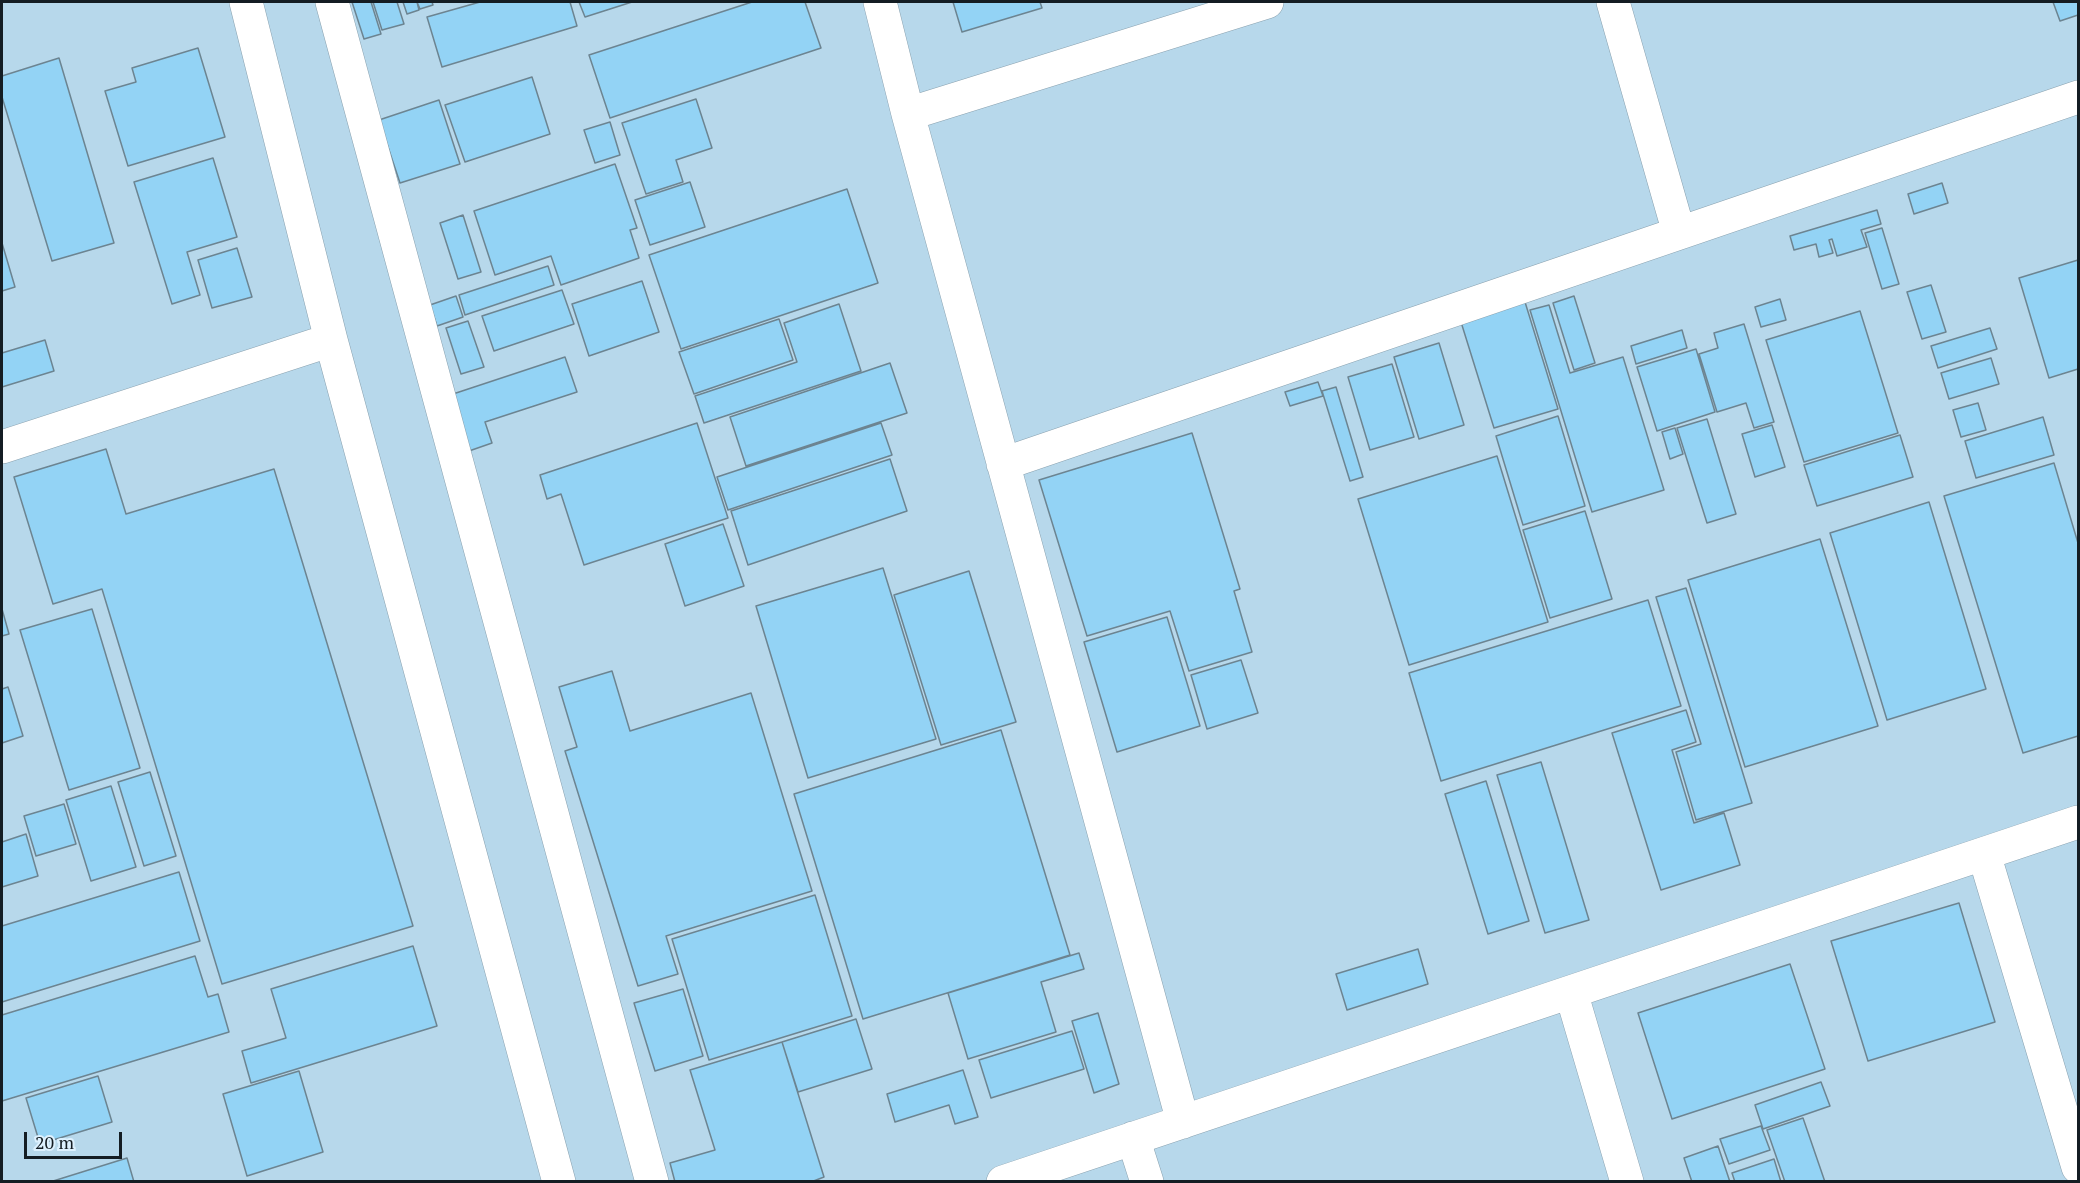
<!DOCTYPE html>
<style>
body{margin:0}
#map{position:relative;width:2080px;height:1183px;overflow:hidden;background:#cbe5f4;font-family:"PT Serif",serif}
canvas{display:block}
.frame{position:absolute;inset:0;border:3px solid #141d23;pointer-events:none}
.scale{position:absolute;left:24px;top:1132px;width:98px;height:27px;box-sizing:border-box;border:3px solid #141d23;border-top:0;padding-left:8px;font-size:18px;line-height:21px;white-space:nowrap;color:#141d23;-webkit-text-stroke:4px #ddf1fe;paint-order:stroke}
</style>
<div id="map">
<canvas width="2080" height="1183"></canvas>
<div class="frame"></div>
<div class="scale">20 m</div>
</div>
<script>
const ctx = document.querySelector('canvas').getContext('2d');
ctx.lineJoin = 'round';
function fill(path, color) {
  ctx.fillStyle = color;
  ctx.fill(path, 'evenodd');
}
function strokePath(path, color, width, dash) {
  ctx.strokeStyle = color;
  ctx.lineWidth = width;
  ctx.lineCap = dash ? 'butt' : 'round';
  ctx.setLineDash(dash || []);
  ctx.stroke(path);
}
fill(new Path2D(`
 M2,2H2078V1181H2Z`), '#b7d8eb');
const building = new Path2D(`
 M352,2H371L381,34L364,39Z
 M373,2H397L404,24L382,30Z
 M403,2H417L419,10L407,14Z
 M417,2H432L433,5L420,9Z
 M480,2H570L577,26L442,67L427,17Z
 M579,2H632L585,17Z
 M752,2H805L821,48L610,118L589,55Z
 M953,2H1040L1042,8L962,32Z
 M2053,2H2078V15L2060,21Z
 M198,48L225,137L128,166L105,91L136,82L132,68Z
 M59,58L114,243L52,261L2,97V76Z
 M532,77L550,134L465,162L445,105Z
 M696,99L712,148L676,160L683,182L646,194L622,123Z
 M439,100L460,164L400,183L379,120Z
 M610,122L620,155L595,163L584,130Z
 M213,158L237,237L187,252L200,295L172,304L134,182Z
 M615,164L637,228L630,230L639,258L561,285L551,256L495,275L474,211Z
 M690,182L705,227L650,245L635,200Z
 M1942,183L1948,203L1914,214L1908,194Z
 M847,189L878,283L681,349L649,255Z
 M1877,210L1881,224L1861,230L1867,247L1837,256L1832,239L1829,240L1833,253L1819,257L1816,244L1794,250L1790,236Z
 M463,215L481,272L458,279L440,223Z
 M1882,228L1899,284L1882,289L1865,233Z
 M2,243L15,287L2,291Z
 M237,248L252,297L212,308L198,260Z
 M2078,260V369L2049,378L2019,278Z
 M548,266L554,285L465,315L459,295Z
 M642,281L659,332L589,356L572,304Z
 M1931,285L1946,332L1922,339L1907,292Z
 M562,290L574,324L494,351L482,316Z
 M456,296L463,317L437,326L430,305Z
 M1574,296L1595,363L1574,370L1553,303Z
 M1780,299L1786,320L1761,327L1755,307Z
 M1525,302L1558,409L1494,428L1461,322Z
 M839,304L861,371L704,423L695,396L797,362L784,323Z
 M1549,305L1570,373L1623,357L1664,490L1592,512L1530,310Z
 M1860,311L1898,433L1804,462L1766,340Z
 M779,319L793,360L694,394L679,352Z
 M468,321L484,367L461,374L446,328Z
 M1744,324L1774,422L1754,428L1746,403L1717,412L1699,354L1718,348L1714,333Z
 M1990,328L1997,349L1938,368L1931,346Z
 M1682,330L1687,348L1636,364L1631,346Z
 M45,340L54,371L2,387V353Z
 M1439,343L1464,425L1419,439L1394,357Z
 M1696,349L1715,412L1657,431L1637,367Z
 M565,357L577,392L485,422L492,443L469,451L450,395Z
 M1991,358L1999,384L1949,399L1941,373Z
 M890,363L907,413L746,466L730,417Z
 M1392,364L1414,437L1370,450L1348,377Z
 M1318,382L1323,396L1290,406L1285,392Z
 M1336,387L1363,477L1350,481L1322,391Z
 M1978,403L1986,430L1961,437L1953,410Z
 M1558,416L1585,506L1523,525L1496,436Z
 M2043,417L2054,455L1976,478L1965,441Z
 M1707,419L1736,514L1707,523L1677,428Z
 M697,423L728,518L584,565L561,494L547,499L540,475Z
 M881,423L892,455L728,510L717,477Z
 M1772,425L1785,467L1755,477L1742,434Z
 M1675,428L1683,454L1670,459L1662,432Z
 M1192,433L1240,589L1234,591L1252,652L1189,671L1170,611L1087,636L1039,480Z
 M1900,435L1913,477L1817,506L1804,465Z
 M106,449L126,514L274,469L413,926L222,984L102,589L53,604L14,477Z
 M1497,456L1548,622L1409,665L1358,499Z
 M890,459L907,511L748,565L731,511Z
 M2054,463L2078,543V736L2023,753L1944,496Z
 M1929,502L1986,689L1887,720L1830,533Z
 M1585,511L1612,599L1550,618L1523,530Z
 M723,524L744,586L685,606L665,544Z
 M1820,539L1878,726L1745,767L1688,580Z
 M883,568L936,739L808,778L756,606Z
 M969,571L1016,722L941,745L894,595Z
 M1686,588L1752,803L1696,820L1676,752L1701,744L1656,597Z
 M1648,600L1681,706L1441,781L1409,673Z
 M2,609L9,634L2,636Z
 M92,609L140,768L69,790L20,630Z
 M1167,617L1200,726L1117,752L1084,642Z
 M1241,660L1258,713L1207,729L1191,675Z
 M612,671L630,731L751,693L812,891L666,936L678,974L638,986L565,751L577,747L559,687Z
 M8,687L23,736L2,743V689Z
 M1686,710L1696,742L1672,750L1694,823L1724,813L1740,865L1661,890L1612,733Z
 M1001,730L1070,955L863,1019L794,794Z
 M1541,762L1589,920L1545,933L1497,775Z
 M150,772L176,856L144,866L118,782Z
 M1486,781L1529,921L1488,934L1445,794Z
 M111,786L136,867L91,881L66,800Z
 M64,804L76,844L36,856L24,816Z
 M26,834L38,876L2,887V842Z
 M179,872L200,941L2,1002V926Z
 M815,895L852,1016L709,1060L672,939Z
 M1959,903L1995,1022L1868,1061L1831,941Z
 M413,946L437,1026L251,1083L242,1051L286,1038L271,989Z
 M1418,949L1428,984L1347,1010L1336,974Z
 M1079,953L1084,969L1041,982L1056,1032L968,1059L948,993Z
 M195,956L208,997L218,994L229,1032L2,1101V1015Z
 M1790,964L1825,1069L1672,1119L1638,1013Z
 M683,989L703,1056L655,1071L634,1003Z
 M1098,1013L1119,1084L1094,1093L1072,1021Z
 M856,1019L872,1069L798,1092L782,1042Z
 M1072,1031L1084,1069L991,1098L979,1060Z
 M782,1042L824,1177L811,1182H675L670,1163L715,1150L690,1070Z
 M963,1070L978,1117L955,1124L949,1105L895,1122L887,1094Z
 M299,1071L323,1152L247,1176L223,1094Z
 M98,1076L112,1122L40,1144L26,1098Z
 M1821,1082L1830,1106L1763,1129L1755,1105Z
 M1803,1118L1825,1182H1785L1767,1130Z
 M1761,1126L1770,1150L1729,1164L1720,1139Z
 M1718,1146L1730,1182H1692L1684,1158Z
 M127,1158L134,1182H50Z
 M1774,1159L1781,1182H1735L1732,1173Z`);
fill(building, '#93d3f5');
strokePath(building, '#6c8491', 1.5);
const minor = new Path2D(`
 M246,2L331,340L559,1182
 M332,2L652,1182
 M880,2L908,114L1183,1122
 M1613,2L1679,233
 M908,114L1267,2
 M2,447L331,340
 M1003,464L2078,97
 M1984,854L2078,1167
 M1571,992L1627,1182
 M1133,1138L1147,1182
 M1003,1182L2078,822`);
strokePath(minor, '#8aa2b0', 34);
strokePath(minor, '#fff', 33);
</script>
